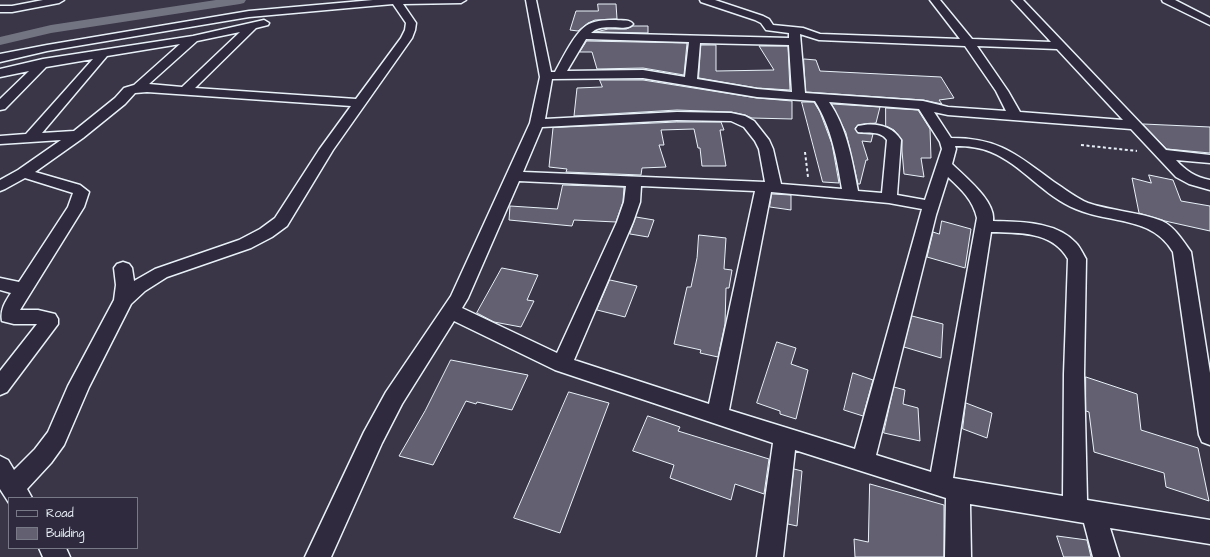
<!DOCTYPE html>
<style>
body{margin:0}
#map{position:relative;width:1210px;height:557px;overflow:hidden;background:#3a3648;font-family:"Architects Daughter",sans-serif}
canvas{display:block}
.legend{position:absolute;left:8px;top:497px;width:130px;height:52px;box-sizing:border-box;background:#2f2a3d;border:1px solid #797a88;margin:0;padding:5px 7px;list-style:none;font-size:12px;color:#e8f1f8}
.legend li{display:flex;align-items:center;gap:8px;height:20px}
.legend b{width:20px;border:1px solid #797a88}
</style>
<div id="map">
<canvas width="1210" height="557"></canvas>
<ul class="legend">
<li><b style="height:5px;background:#2f2a3d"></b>Road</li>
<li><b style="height:11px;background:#636171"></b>Building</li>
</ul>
</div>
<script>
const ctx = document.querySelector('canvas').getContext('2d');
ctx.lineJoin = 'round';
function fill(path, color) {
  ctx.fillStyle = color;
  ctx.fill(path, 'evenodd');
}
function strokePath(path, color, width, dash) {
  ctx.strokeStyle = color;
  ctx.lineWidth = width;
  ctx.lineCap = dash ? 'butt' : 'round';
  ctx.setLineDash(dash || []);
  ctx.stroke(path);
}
fill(new Path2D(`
 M216,0H246L244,3L240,4L51,33L0,45V37L51,25Z`), '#737482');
const building = new Path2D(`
 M598,4H616L617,19L595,20L588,23L578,31L570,30L576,11H598Z
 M633,26H648V33L596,32L608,29H626Z
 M587,41L687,43L684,75L643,68L597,69L592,52H580Z
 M701,45H716V71L774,70L759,46H788L790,90L757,88L699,78Z
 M804,59L816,60L820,71L941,77L954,98L939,100L942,104L923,100L806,92Z
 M600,80H643L757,98L792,101V119L752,118L745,115L731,112L677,110L574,116L577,88L602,87Z
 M802,102H814L820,112L832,144L839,183L823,182Z
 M832,104L880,107L876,123L858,125L855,128L858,133L873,134L871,142L862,141L868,160H866L860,184H858L846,133Z
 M886,108L918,110L930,129L931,158H921L924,177L904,174L902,151V140L894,130L886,126Z
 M677,122H721L724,130H720L726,166H702L700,148H698L694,129L661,130L664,145H659L666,167L642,168L641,175L566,172L567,169L549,167L553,128Z
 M1143,124L1210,127V153L1167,149Z
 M1149,175L1173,180L1181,201L1210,206V231L1165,221L1139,213L1132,178L1151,183Z
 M563,185L624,187L623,202L616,222L574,220L572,226L509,220L510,206L557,209Z
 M772,194L791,195V210L770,207Z
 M636,217L654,220L648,237L630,234Z
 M942,221L971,229L965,268L927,257L933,232L939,234Z
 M699,235L726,238L724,269L732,270L729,288H726L725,324L718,357L700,353L701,350L674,344L687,287H691L697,258Z
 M502,268L538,275L527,300L534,301L521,327L494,322L477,313Z
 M610,280L637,286L625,317L597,310Z
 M912,316L943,324L941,358L904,347Z
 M777,342L796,348L791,364L808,370L796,419L780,414V411L757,403Z
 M451,360L528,375L512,410L477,402L476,404L466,401L433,465L399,456L425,411Z
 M853,373L873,380L863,416L844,410Z
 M1086,377L1137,394L1141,430L1198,448L1209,501L1166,487L1164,473L1094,452L1089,412L1086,411Z
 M894,387L905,390L903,404L918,408L920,441L884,433Z
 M569,392L609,403L560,533L514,518Z
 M966,403L992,413L987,438L963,429Z
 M648,416L680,427L678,431L769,459L764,494L735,484L731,500L670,478L674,465L633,451Z
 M794,469L802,471L797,526L788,524Z
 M870,484L944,505V557H855L854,539L868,542Z
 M1057,536L1087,540L1091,557H1064Z`);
fill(building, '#636171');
strokePath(building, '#e8f1f8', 1);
const street = new Path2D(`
 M43,0H64L59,3L12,12H0V6H12Z
 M373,0H466L461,3L403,4L416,23L415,30L412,38L333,150L287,226L272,237L251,248L167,277L145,291L131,304L89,387L64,445L51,463L27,489L32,498H9V503L0,489V456L8,460L14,470L35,449L48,432L68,386L114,300L116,285L114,268L117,264L123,262L129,264L132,268L134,281L155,269L239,240L260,229L275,218L319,150L351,106L147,92L135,93L125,104L83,138L35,172L80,185L89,192L84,207L20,310H38L55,314L58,319V324L7,392L0,395V371L37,324H14L2,321C0,310 5,302 11,293L0,290V278L19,282L68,207L73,193L25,178L5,189L0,191V180L18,170L61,140L0,144V136L26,134L93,59L46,67L5,109L0,110V99L29,71L0,77V69L43,59L193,36L264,20L269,23L268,25L256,28L195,88L356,99L401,38L405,30L406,23L393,4L249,17L47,51L0,62V54L47,45L249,11ZM240,32L182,87L149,84L197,41ZM180,44L134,85L124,88L115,98L74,131L42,133L107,56Z
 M526,0H536L551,72H555C563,58 575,31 589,24C597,20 607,20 616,20C622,21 630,19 633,24C626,33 603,21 591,33L789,38V33L766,30L761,23L755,20L701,2L700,0H715L763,16L769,19L773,25L803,28L820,34L960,39L930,0H940L972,39L1051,42L1012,0H1023L1166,150L1210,155V163L1176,160C1186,171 1195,177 1210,180V190L1189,184L1176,177L1131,129L948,115L934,112L951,138C1000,138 1017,155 1054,182C1065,189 1076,198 1088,203C1111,211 1140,212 1162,221C1175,227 1183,241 1191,252L1210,373V445L1202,442L1199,435L1173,252C1152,216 1111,224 1076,209C1045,197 1021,164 991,152C979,147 968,146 955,146L956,149L952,164C965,177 996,201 993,221C1020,222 1056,221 1076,243C1080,247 1083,254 1086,259L1084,374L1087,500L1210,520V544L1110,528L1119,557H1093L1084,523L970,504L971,557H945L946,498L795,450L783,557H757L773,443L555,370L454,321L402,404L382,443L331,557H305L364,432L386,392L451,296L530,123L540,77ZM800,34L819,40L965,46L996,91L1006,111L948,107L923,101L805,93ZM586,39L689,42L685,77L643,70L567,71ZM700,43L789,45L792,92L757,89L697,79ZM977,46L1057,49L1123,120L1020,112L1008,91ZM643,78L757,97L815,101C832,128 837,159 842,189L781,184L773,149L769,140L754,121L745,116L731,113L677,112L545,119L552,79ZM829,102L919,109L940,142L942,149L925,200L897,195L901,140C892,125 874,122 858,126L856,129L858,132C868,134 880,130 887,140L882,193L858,191C852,160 847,128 829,102ZM677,120L731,121L744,127L755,141L759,149L765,182L523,172L542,127ZM948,177C961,189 973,200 977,218L931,472L876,455L936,215ZM519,181L626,186L624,202L617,222L557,353L462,308L468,298ZM641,186L755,191L709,404L574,360L633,222L640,202ZM771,192L889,203L922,209L855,449L729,410ZM991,232C1020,233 1052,231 1068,259L1064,374L1063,496L953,478Z
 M1162,0H1175L1210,18V25L1163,2Z
 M39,548H66L70,557H43Z`);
strokePath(street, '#e8f1f8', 3);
strokePath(new Path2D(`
 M1081,145L1137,151
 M805,152L808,177`), '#e8f1f8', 2, [3, 2.5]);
fill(street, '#2f2a3d');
</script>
